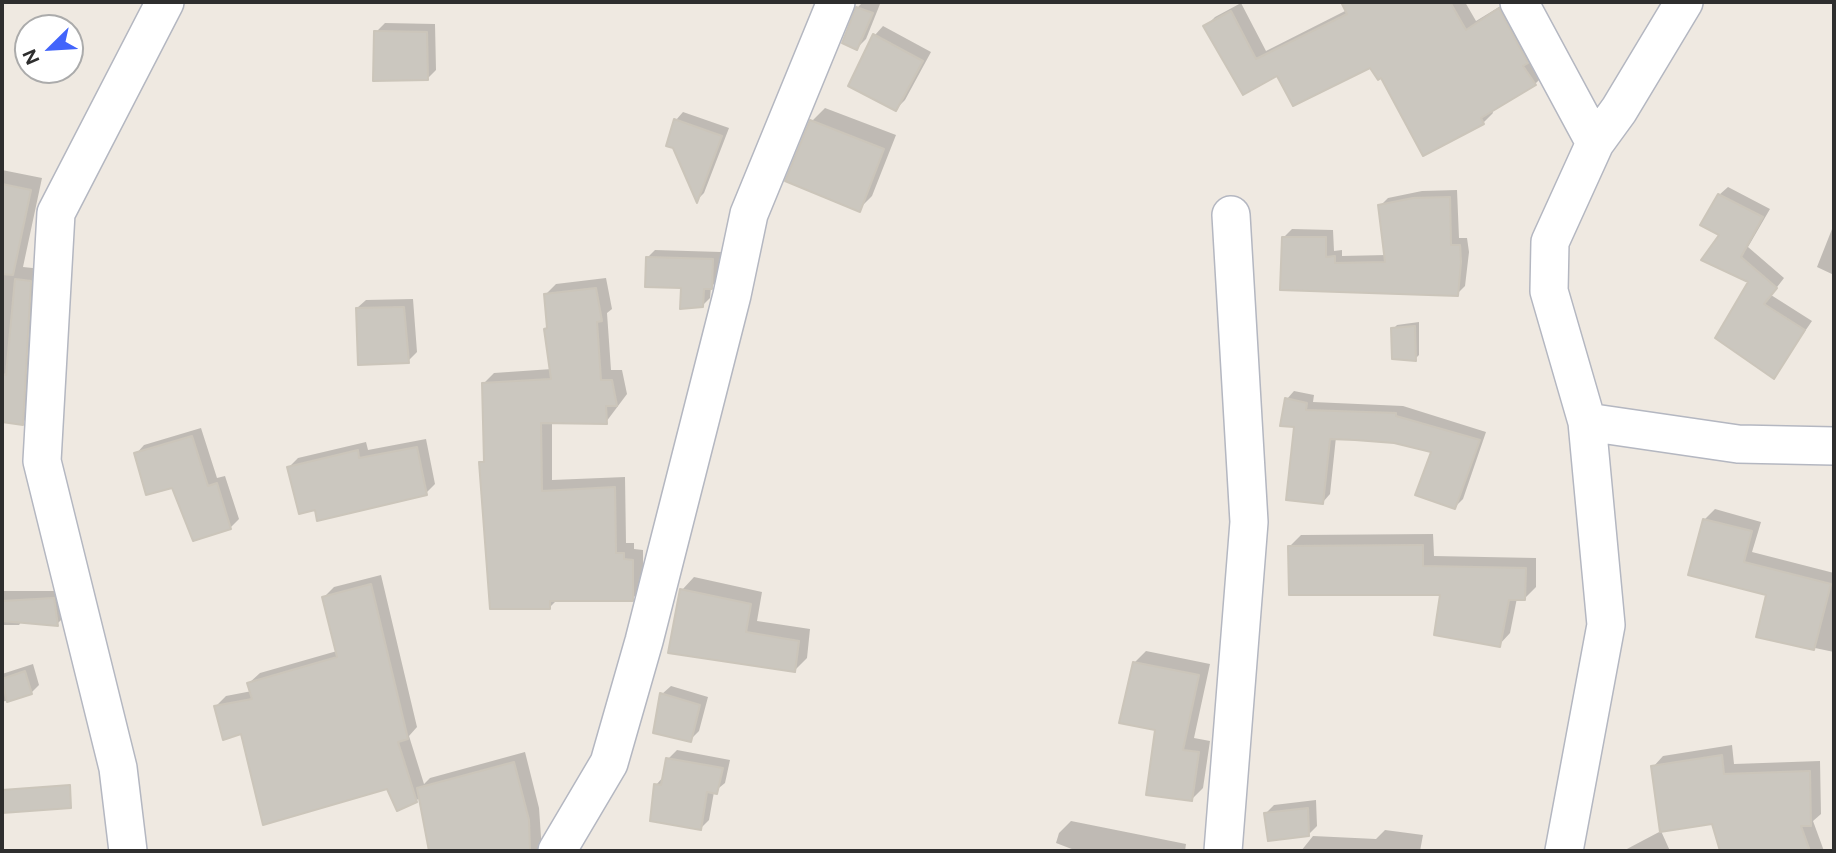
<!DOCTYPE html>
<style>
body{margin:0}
#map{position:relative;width:1836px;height:853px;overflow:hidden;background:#efe9e1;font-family:Figtree,sans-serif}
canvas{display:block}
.frame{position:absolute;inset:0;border:4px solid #2e2e2e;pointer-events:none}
.north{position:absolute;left:14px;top:14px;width:70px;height:70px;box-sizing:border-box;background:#fff;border:2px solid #ababab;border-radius:50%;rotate:246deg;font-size:19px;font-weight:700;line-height:28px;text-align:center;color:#2e2e2e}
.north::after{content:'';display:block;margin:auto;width:24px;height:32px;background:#4264fb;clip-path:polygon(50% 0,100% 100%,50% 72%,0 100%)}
</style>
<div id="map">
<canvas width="1836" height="853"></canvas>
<div class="frame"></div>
<div class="north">N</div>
</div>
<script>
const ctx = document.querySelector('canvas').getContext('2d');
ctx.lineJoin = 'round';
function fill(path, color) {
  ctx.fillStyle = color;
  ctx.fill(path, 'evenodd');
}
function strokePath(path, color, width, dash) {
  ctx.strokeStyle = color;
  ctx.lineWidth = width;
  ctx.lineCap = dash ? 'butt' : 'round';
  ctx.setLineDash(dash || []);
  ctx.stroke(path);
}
fill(new Path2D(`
 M863,2L880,4L866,39L857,48V8Z
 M1343,2H1465L1476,21L1507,2L1545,74L1535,84L1492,110L1493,113L1483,123L1381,75L1370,66L1278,74L1205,27L1215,17L1241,3L1266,51L1347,10Z
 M385,23L435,24L436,70L427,79L376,32Z
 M883,26L931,52L905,100L896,109L850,85L875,35Z
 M825,108L896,135L872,196L859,209L812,121Z
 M683,112L729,128L704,193L697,200L676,120Z
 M2,170L42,178L23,267L42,269L34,411L22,423L2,420Z
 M1728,187L1770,209L1748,247L1784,278L1771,295L1812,321L1774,376L1750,282L1721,234L1719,195Z
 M1457,190L1459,238H1467L1469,252L1465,286L1457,294L1282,288L1284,237L1292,229L1333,230L1334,251L1342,250V256L1386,255L1380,206L1388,198L1422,191Z
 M1834,224V275L1817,267Z
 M655,250L721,252L719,279L711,287L710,298L702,306L647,258Z
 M606,278L612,309L607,313L611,370H622L627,394L606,422L552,421V480L625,477L626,543H634V549L643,550V588L632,599H558L550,607L481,463L486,458L483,384L494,373L552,369L545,295L556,284Z
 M413,299L417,352L408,361L357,308L366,300Z
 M1419,322V355L1415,359L1393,329L1397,325Z
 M1294,391L1314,395L1313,402L1403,406L1486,432L1463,499L1455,507L1434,450L1394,441L1336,437L1330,494L1323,502L1287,399Z
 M201,428L217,478L225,476L239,519L230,528L136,454L144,445Z
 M426,439L435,484L426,493L316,507L289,467L298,458L366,442L368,450Z
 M1715,509L1761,522L1752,552L1834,573V652L1758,636L1768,594L1705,519Z
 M1433,534L1434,556L1536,558V587L1524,599L1517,598L1510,633L1499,645L1442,593L1290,546L1301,535Z
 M381,575L417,727L409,736L424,784L430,778L525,752L539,808L542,851H431L421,796L416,801L242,732L216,706L226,696L252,691L249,683L260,673L337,651L324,597L334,587Z
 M694,577L762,592L757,621L810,629L807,658L795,670L682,590Z
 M2,591H61L64,617L57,624L22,621L19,625H2Z
 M1146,651L1210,664L1194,738L1210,741L1203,788L1191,800L1157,729L1134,663Z
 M33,664L39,685L31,693L2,702V674Z
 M671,686L708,697L699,731L690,740L662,694Z
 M1732,745L1734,764L1820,761L1821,814L1813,821L1824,851H1721L1713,822L1653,767L1663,756Z
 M677,750L730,760L725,783L714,792L709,820L701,828L656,785L664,776L668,759Z
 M1316,800L1317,826L1308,835L1265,814L1274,805Z
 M1071,821L1186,844L1185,851H1077L1056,843L1059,833Z
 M1385,830L1423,835L1420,851H1301L1313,836L1376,839Z
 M1661,831L1670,851H1623L1625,850Z`), '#0003');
const building = new Path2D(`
 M1341,2H1450L1466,30L1499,8L1528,63L1523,66L1536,85L1481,118L1484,124L1423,156L1381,78L1378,80L1370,68L1293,106L1277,76L1243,95L1203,26L1231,11L1256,59L1347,14Z
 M856,7L873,13L857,50L842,43Z
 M374,31L427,32L428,80L373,81Z
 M873,34L923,61L896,111L848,86Z
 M674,119L722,136L697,203L673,148L666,146Z
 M810,120L884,149L860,212L785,181Z
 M2,184L31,190L13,275L2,274Z
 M1718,194L1763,217L1741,257L1777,288L1764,304L1805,330L1774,379L1715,338L1748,282L1701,260L1719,235L1700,225Z
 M1450,197L1451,245H1460L1461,262L1458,296L1280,290L1282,237H1326V257L1335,256V263L1385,262L1378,205L1413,198Z
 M646,257L713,259L712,289H704L703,307L680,309L681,288L645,287Z
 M15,279L31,281L23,425L2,422V374L6,375Z
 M596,288L602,321L597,322L601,380H612L617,406H606L607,424L541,423L542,491L615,487L616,553H624V559L633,560V601H550V609H490L479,462H484L482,383L551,379L544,329L547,328L544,294Z
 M404,307L409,363L358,365L356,308Z
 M1415,326L1416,361L1392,359L1391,328Z
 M1285,398L1307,403L1306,410L1396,413V416L1480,440L1455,509L1415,495L1431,452L1394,443L1355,440L1330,439L1323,504L1286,500L1294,427L1280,426Z
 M192,436L208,486L217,483L231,529L193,541L172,488L146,495L134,453Z
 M417,447L427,495L317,521L315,510L299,514L287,467L358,450L359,458Z
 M1703,519L1752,531L1744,562L1831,584L1814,650L1756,637L1766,595L1688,575Z
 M1423,545V566L1526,568L1525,600H1509L1500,647L1434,635L1440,595H1289L1288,546Z
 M371,584L408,739L398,742L417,802L397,811L387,789L263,825L241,734L223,740L214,706L252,699L247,683L337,657L322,597Z
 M680,589L751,604L746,632L799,641L795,672L668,653Z
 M54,598L58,626L2,621V601Z
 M1133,662L1199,675L1183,750L1199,752L1192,801L1146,795L1155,730L1119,723Z
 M25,671L32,694L7,702L2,679Z
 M660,693L700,705L691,742L653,733Z
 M1722,755L1724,774L1810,771L1811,826H1801L1810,851H1720L1712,824L1660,832L1651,766Z
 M666,758L723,768L717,794L707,792L701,830L650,821L654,784L661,785Z
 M514,762L529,820L530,851H429L417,788Z
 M70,785L71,808L2,813V790Z
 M1308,808L1309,836L1268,841L1264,813Z`);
fill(building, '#cbc7bf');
strokePath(building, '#cbc5ba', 2);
const minor = new Path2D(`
 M1519,2L1595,143L1550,242L1549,291L1587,422L1606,625L1564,851
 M1595,143L1619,110L1684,2
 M1587,422L1738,444L1834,446
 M128,851L118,768L42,461L56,213L165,2
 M557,851L609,763L644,641L732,295L749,214L836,2
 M1223,851L1249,522L1231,215`);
strokePath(minor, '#b4b7c1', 40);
strokePath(minor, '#fff', 37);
</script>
